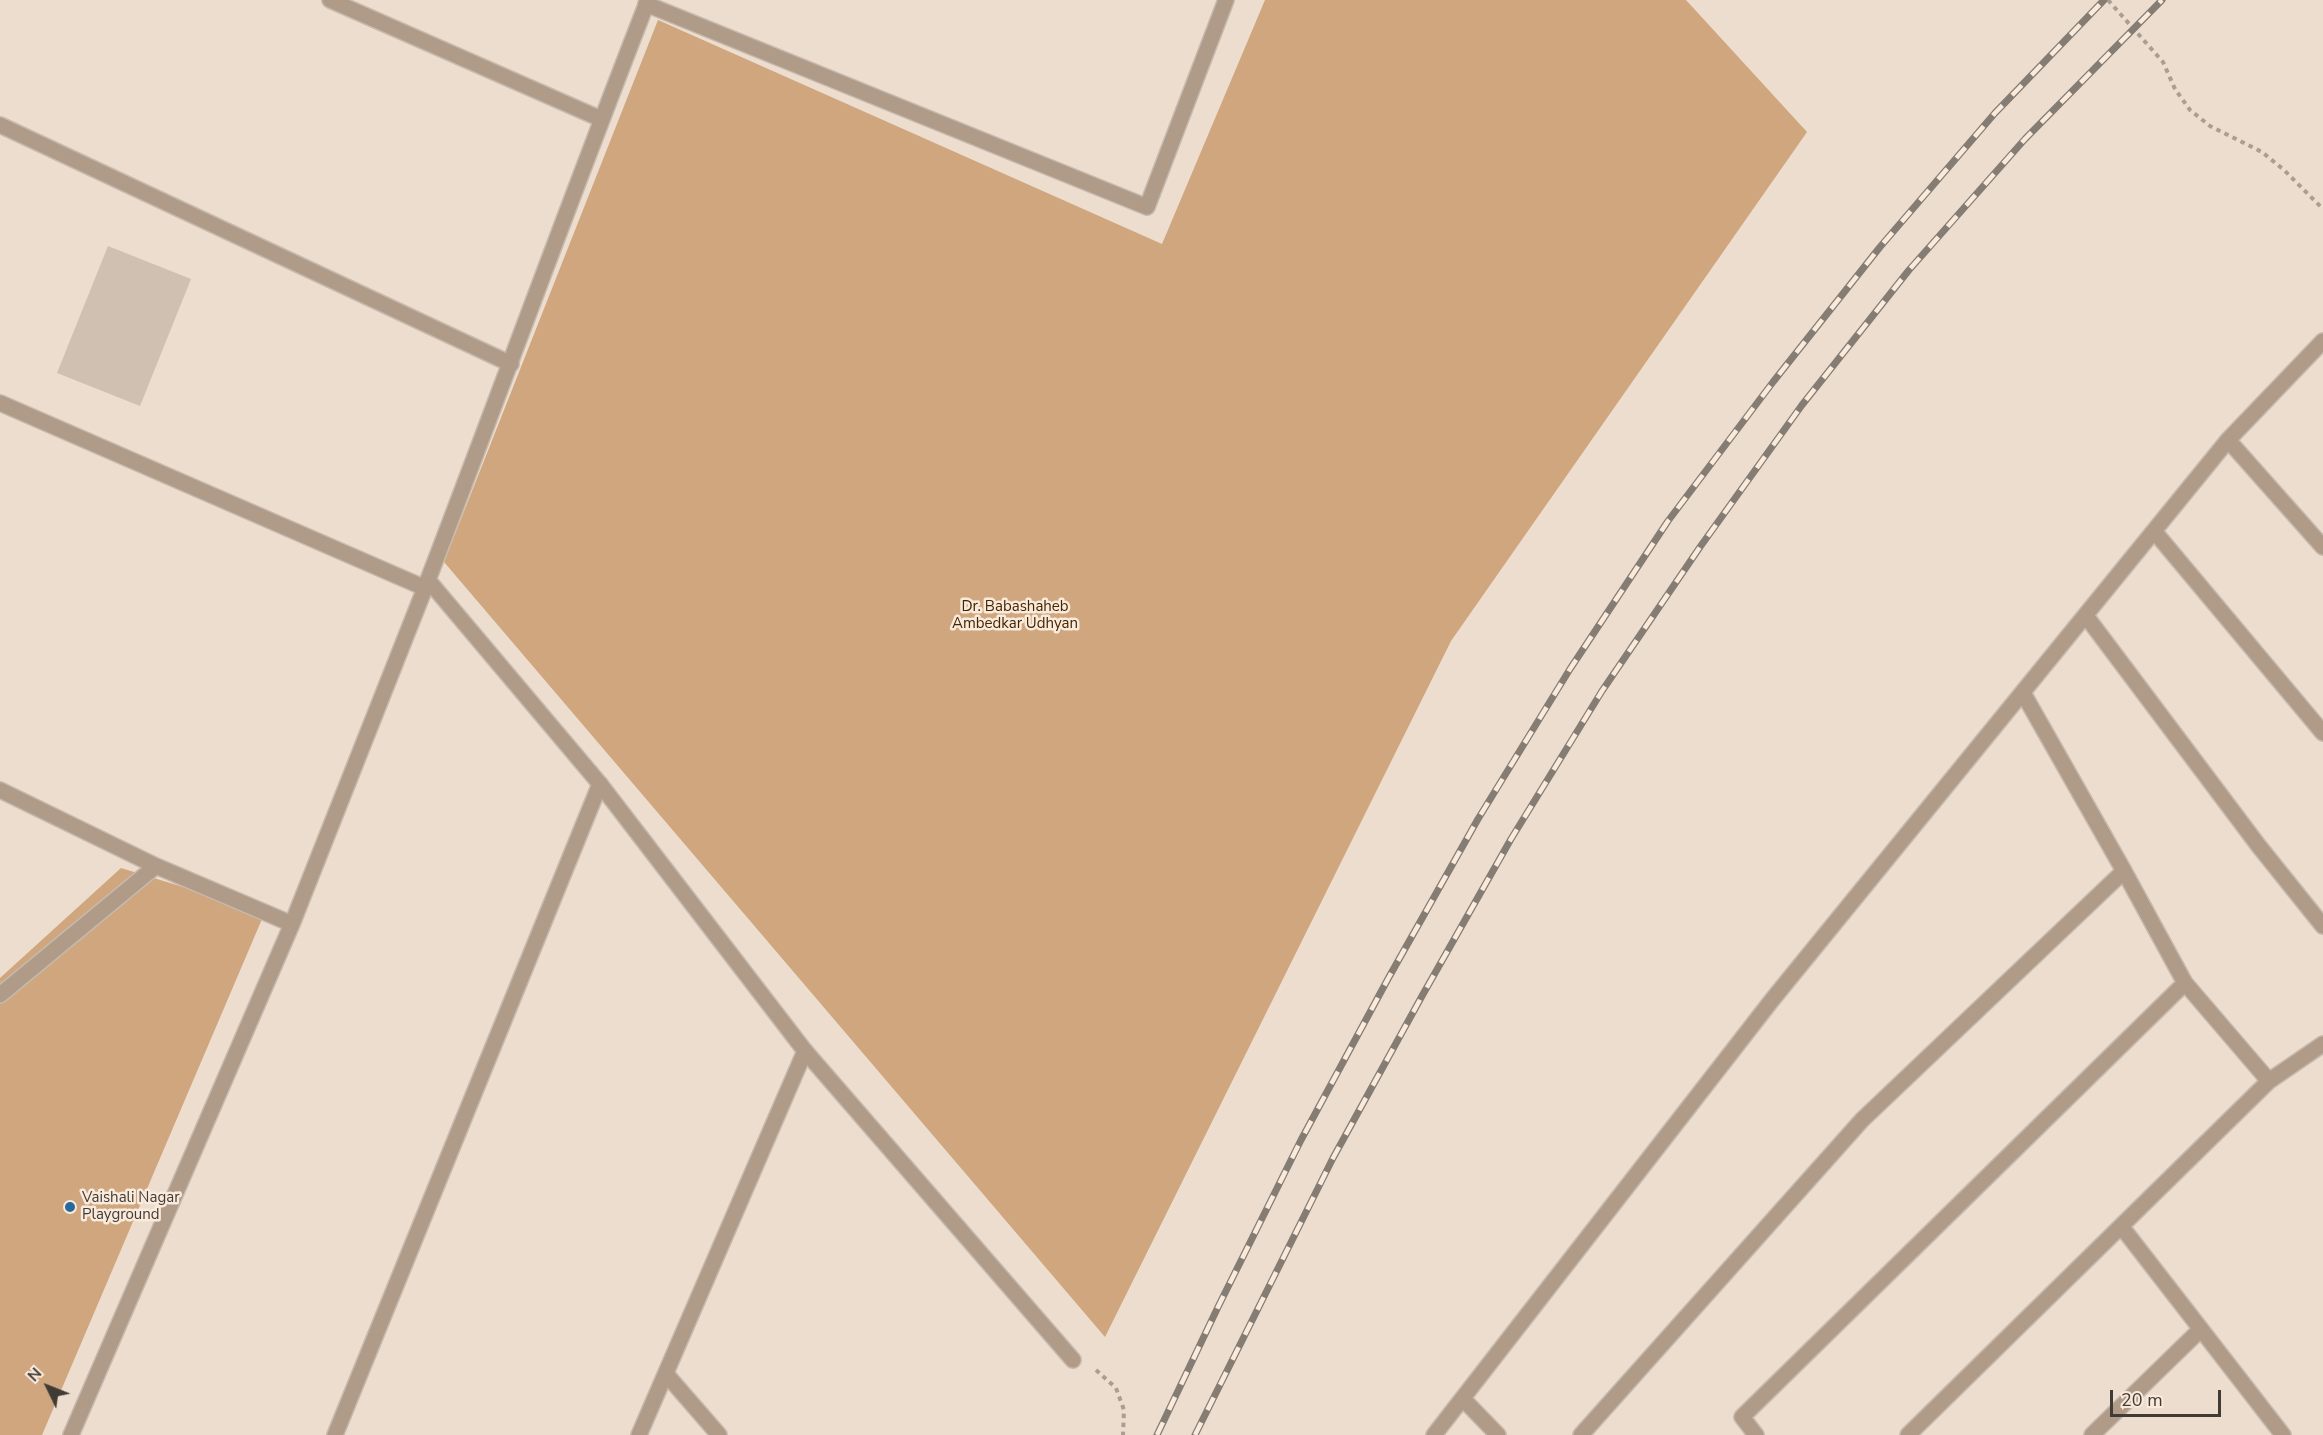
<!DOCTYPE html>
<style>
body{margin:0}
#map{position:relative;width:2323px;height:1435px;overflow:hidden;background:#ecddcf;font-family:"Nunito Sans",sans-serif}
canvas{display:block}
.north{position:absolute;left:18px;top:1357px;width:60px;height:60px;-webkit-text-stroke:4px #faeadc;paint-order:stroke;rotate:313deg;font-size:16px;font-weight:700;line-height:24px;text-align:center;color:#413b35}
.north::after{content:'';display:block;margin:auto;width:21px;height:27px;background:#413b35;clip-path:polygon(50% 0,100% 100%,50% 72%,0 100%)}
.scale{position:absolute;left:2110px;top:1390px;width:111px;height:27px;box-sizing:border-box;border:3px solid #413b35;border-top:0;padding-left:8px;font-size:18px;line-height:21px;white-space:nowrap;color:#413b35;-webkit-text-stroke:4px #faeadc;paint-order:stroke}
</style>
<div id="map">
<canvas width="2323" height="1435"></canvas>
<div class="north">N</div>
<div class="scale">20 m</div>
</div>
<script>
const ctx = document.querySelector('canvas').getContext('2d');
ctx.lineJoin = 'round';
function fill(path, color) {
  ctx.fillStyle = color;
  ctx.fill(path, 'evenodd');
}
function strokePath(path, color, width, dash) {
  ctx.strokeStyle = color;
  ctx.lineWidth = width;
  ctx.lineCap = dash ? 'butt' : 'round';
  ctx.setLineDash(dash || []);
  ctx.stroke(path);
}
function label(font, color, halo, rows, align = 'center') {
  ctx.font = font + ' "Nunito Sans",sans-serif';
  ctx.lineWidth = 5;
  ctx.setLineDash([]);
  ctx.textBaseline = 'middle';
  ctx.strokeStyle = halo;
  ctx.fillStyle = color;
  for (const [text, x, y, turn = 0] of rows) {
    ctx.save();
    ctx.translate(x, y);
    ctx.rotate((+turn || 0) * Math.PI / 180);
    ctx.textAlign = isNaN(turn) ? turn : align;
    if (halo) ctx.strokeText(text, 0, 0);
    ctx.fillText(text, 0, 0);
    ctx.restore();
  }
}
fill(new Path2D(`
 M1265,0H1686L1807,132L1451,641L1105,1337L444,562L658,20L1162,244Z
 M121,868L265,912L42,1435H0V978Z`), '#cfa67d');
fill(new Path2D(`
 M108,246L191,279L140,406L57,373Z`), '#cfc0b2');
const minor = new Path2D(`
 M330,0L601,119
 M646,4L1147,207L1226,0
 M0,125L511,364
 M0,403L425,588L428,580
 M2228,440L2323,547
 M2154,531L2323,733
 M2086,616L2258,845L2323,926
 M0,790L156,866
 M2185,983L2269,1081
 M0,995L156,866L292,924L425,588
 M805,1051L1073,1360
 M2121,1226L2283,1435
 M666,1374L719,1435
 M1463,1399L1498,1435
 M71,1435L292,924
 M335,1435L600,784
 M1434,1435L1772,1000L2228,440L2323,341
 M1581,1435L1862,1120L2124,871L2023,693
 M1756,1435L1742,1417L2185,983L2124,871
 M1908,1435L2269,1081L2323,1044
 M2092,1435L2201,1329`);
const tertiary = new Path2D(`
 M639,1435L805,1051L600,784L428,580C502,387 573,192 648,0`);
strokePath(minor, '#c6b9ad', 18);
strokePath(tertiary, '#c6b9ad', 18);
strokePath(new Path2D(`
 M2108,0L2163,62L2175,89L2190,110L2210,126L2262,152L2284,170L2323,209
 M1096,1370L1116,1388L1124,1410L1123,1435`), '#aa9e93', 4, [4.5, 4.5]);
strokePath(minor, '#af9b87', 15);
strokePath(tertiary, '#af9b87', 15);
const rail = new Path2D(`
 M1157,1435L1218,1307L1301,1140L1389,977L1478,819L1570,669L1668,521L1773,382L1880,247L1995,113L2104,0
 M1195,1435L1333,1158L1422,996L1511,839L1602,691L1700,547L1802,405L1909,270L2025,139L2162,0`);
strokePath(rail, '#857c73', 7);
strokePath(rail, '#faeadc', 4.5, [14]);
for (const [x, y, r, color] of [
 [70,1207,6,"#26699f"]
]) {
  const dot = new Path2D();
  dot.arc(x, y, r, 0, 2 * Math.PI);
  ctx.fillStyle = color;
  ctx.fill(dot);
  strokePath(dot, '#faeadc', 2);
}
label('15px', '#432500', '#faeadc', [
 ["Dr. Babashaheb",1015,607],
 ["Ambedkar Udhyan",1015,624]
]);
label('15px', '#413b35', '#faeadc', [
 ["Vaishali Nagar",82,1198],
 ["Playground",82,1215]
], 'left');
</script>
